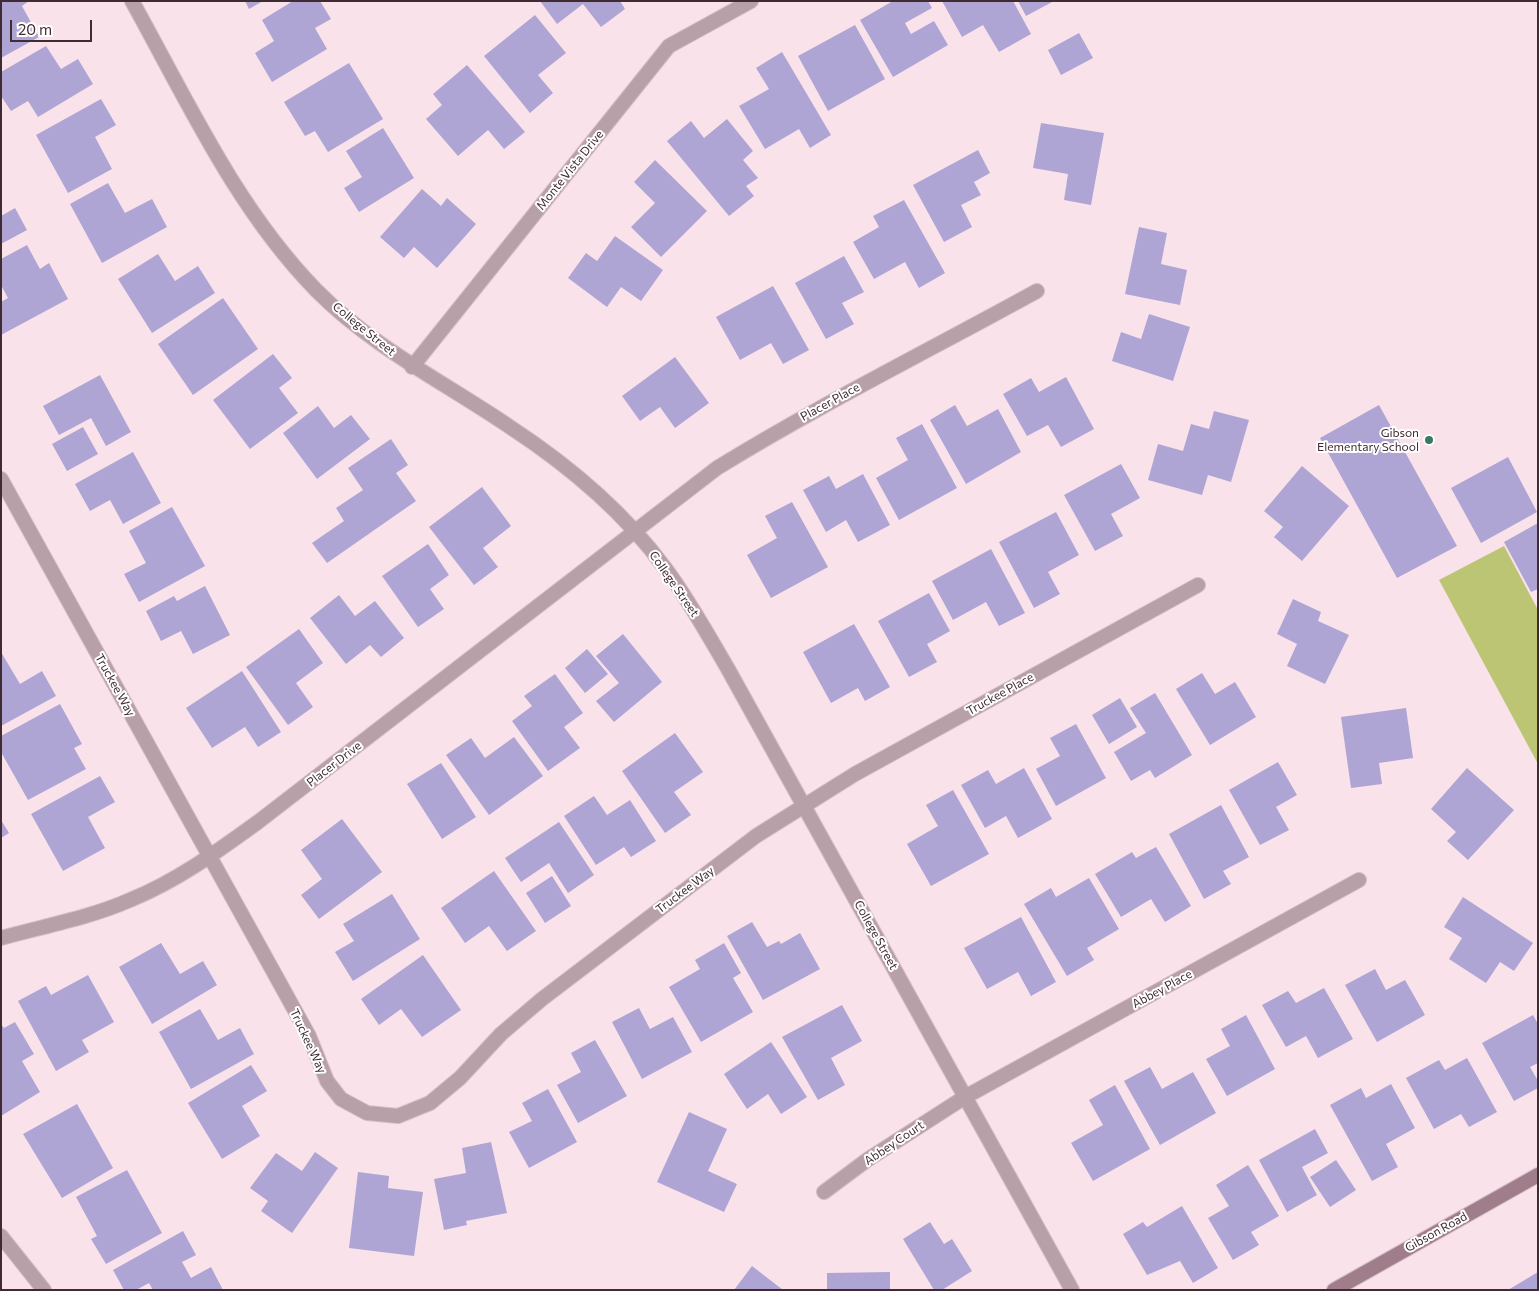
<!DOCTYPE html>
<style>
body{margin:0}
#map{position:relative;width:1539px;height:1291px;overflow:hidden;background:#f9e2ea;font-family:Commissioner,sans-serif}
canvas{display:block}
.frame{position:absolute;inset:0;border:2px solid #402b33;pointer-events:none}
.scale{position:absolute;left:10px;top:20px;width:82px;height:22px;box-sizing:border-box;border:2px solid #402b33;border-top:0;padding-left:6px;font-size:15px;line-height:18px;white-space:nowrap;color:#402b33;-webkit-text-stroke:4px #fff;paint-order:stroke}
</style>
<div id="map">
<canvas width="1539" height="1291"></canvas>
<div class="frame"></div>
<div class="scale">20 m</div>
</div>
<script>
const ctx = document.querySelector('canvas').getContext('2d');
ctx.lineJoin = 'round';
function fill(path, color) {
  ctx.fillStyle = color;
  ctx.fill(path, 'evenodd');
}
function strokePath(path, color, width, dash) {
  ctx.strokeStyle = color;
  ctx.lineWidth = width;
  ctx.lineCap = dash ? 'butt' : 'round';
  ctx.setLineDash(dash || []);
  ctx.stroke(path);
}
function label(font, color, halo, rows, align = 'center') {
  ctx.font = font + ' Commissioner,sans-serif';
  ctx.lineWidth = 4;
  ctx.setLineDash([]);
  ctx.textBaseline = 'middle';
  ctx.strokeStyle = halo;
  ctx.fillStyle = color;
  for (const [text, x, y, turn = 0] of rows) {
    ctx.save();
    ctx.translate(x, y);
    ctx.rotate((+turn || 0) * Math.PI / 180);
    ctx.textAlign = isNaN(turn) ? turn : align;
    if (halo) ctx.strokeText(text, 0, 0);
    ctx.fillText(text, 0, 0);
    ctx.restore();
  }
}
fill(new Path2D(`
 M1504,546L1538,610V764L1439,580Z`), '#bcc573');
fill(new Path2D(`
 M1,1H29L22,6L39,37L1,58Z
 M245,1H263L249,9Z
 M293,1H320L331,19L315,28L327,49L272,82L255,53L274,41L262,20Z
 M540,1H620L625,9L601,27L583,4L557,24Z
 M893,1H928L932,8L905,23L911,34L934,21L948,45L893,77L860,20Z
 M942,1H1013L1031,34L999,52L983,25L962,37Z
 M1018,1H1054L1026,16Z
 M535,15L566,53L538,75L553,93L530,113L484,56Z
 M855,25L885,79L828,111L798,56Z
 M1079,33L1093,58L1061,75L1048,50Z
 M46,46L61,69L78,59L93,84L38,117L28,101L11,111L1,96V72Z
 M782,52L831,135L810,148L799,129L765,149L739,106L769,89L756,68Z
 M349,63L383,119L328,152L315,131L305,136L284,102Z
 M467,65L525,132L504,149L488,130L458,156L426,119L442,105L433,94Z
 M101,99L116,125L95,137L112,169L68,193L36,135Z
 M727,119L753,151L743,160L758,178L746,186L754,196L729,216L667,141L691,121L704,138Z
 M1041,123L1104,133L1091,205L1064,200L1068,174L1033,168Z
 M383,128L414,178L359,212L344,188L362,177L346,151Z
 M978,150L990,173L974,182L981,195L961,205L972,227L944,242L913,185Z
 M655,160L707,211L661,257L631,227L655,203L634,182Z
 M108,183L125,213L152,199L167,227L102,263L70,204Z
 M422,189L441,206L447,198L476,224L437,268L414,247L404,258L380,237Z
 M904,200L945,273L919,288L905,262L874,279L853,242L879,227L873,216Z
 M15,208L27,230L1,244V216Z
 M1139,227L1167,233L1161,264L1187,270L1180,305L1125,294Z
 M615,236L663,270L641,301L621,287L607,307L568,278L586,253L597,261Z
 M27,245L40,269L49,263L68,299L1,335V302L8,298L1,285V259Z
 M158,254L175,281L198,266L215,293L152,333L118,279Z
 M844,256L864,292L842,303L854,324L826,339L795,283Z
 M773,286L809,350L783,364L771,343L740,360L716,317Z
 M223,298L258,349L193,395L158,344Z
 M1149,314L1190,327L1173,381L1112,361L1121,332L1141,339Z
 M273,354L292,378L279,388L298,413L250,449L213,400Z
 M675,357L709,403L675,428L660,407L640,421L622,396Z
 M100,375L131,432L106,446L91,418L59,435L43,406Z
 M1066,377L1094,429L1061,447L1048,425L1027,436L1003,394L1031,378L1039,392Z
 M955,405L967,426L998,409L1021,452L966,484L930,420Z
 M1379,405L1457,546L1397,578L1320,438Z
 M318,406L334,428L351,415L370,439L317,479L283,433Z
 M1214,411L1249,420L1231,482L1208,475L1202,495L1148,480L1158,444L1183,451L1191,424L1209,429Z
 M922,424L957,488L899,520L876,478L908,460L896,438Z
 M83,427L98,454L67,471L52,444Z
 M391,439L408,465L396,473L416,501L327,563L312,543L344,521L336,508L363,490L348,468Z
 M133,452L161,503L123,524L110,500L90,511L75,484Z
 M1508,457L1537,512L1481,543L1451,488Z
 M1121,464L1140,498L1111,514L1123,536L1095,551L1064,495Z
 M1302,466L1349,506L1302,561L1274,537L1283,527L1264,511Z
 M863,474L890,525L858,542L846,520L826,532L803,490L829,476L836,489Z
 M482,487L511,526L483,548L498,567L474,585L429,527Z
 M792,502L828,567L771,598L747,555L777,538L765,516Z
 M172,507L205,566L139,602L124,574L146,563L129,531Z
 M1056,512L1079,555L1048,572L1060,594L1034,608L999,542Z
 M1538,523V589L1531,592L1504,542Z
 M428,544L449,575L430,589L444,609L418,627L382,576Z
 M991,549L1025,613L999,626L986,602L953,620L932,581Z
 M205,586L230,635L193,654L181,631L161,641L146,611L174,596L177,601Z
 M929,593L950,631L927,644L937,662L909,677L878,621Z
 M339,595L355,616L375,601L404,638L381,657L370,645L346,664L310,618Z
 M1293,599L1321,612L1318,621L1349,635L1325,684L1287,666L1297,644L1277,634Z
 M854,624L890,687L865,701L858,688L831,703L803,652Z
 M299,629L323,663L296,683L313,707L288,725L246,667Z
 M623,634L662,682L614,722L596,701L619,683L596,656Z
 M587,649L608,674L585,693L565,668Z
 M1,652L20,684L42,671L56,696L1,726Z
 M242,671L281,732L258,747L245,727L212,748L186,708Z
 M1202,673L1215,694L1235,682L1256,717L1210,745L1176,689Z
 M555,674L583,713L564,727L580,748L548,771L512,721L532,706L524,696Z
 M1155,693L1192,755L1155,778L1150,770L1131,781L1114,752L1146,733L1130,708Z
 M1120,698L1137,727L1109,744L1092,715Z
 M60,704L82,744L74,748L86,769L28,800L1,752V736Z
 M1406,708L1413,758L1379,763L1382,784L1351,788L1341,717Z
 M1076,724L1106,778L1056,806L1036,769L1060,756L1050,738Z
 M675,733L703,772L674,792L691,815L665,833L622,771Z
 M514,737L543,776L489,815L446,755L471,738L485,758Z
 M1278,762L1297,795L1276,807L1289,830L1260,845L1229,790Z
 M441,763L476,817L442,839L407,784Z
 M1024,768L1052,819L1018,838L1006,816L985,828L961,785L988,770L996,784Z
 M1467,768L1514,810L1468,860L1447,841L1456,832L1431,809Z
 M100,776L115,802L88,817L105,848L63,871L31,814Z
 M953,790L989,854L931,886L907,844L938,826L926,805Z
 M594,796L607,815L630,800L656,841L631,857L624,847L596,865L564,816Z
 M1221,805L1249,857L1223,871L1231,884L1204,899L1169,834Z
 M342,819L382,872L319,919L301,895L322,879L301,850Z
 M1,820L9,833L1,838Z
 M559,822L594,875L568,893L549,863L521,882L505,858Z
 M1156,847L1191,906L1165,922L1151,899L1121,917L1095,874L1132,852L1136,858Z
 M494,871L536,931L507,951L489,926L465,943L441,908Z
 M552,876L571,906L545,923L526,893Z
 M1089,878L1119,929L1087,948L1094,960L1067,976L1024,904L1051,888L1056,897Z
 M392,894L420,939L353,981L335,952L354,941L343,924Z
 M1463,897L1533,943L1514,971L1500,962L1486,983L1449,959L1462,938L1444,927Z
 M1021,917L1056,982L1031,996L1018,972L987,989L964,948Z
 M752,922L767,947L779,941L781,944L800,933L820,969L763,1000L727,936Z
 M161,943L180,974L203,961L217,985L152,1024L119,967Z
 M724,943L741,973L733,978L753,1012L701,1042L669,987L700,969L695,960Z
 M423,955L461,1010L422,1037L401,1009L379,1025L361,999Z
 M1375,969L1386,990L1405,980L1425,1015L1377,1042L1345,985Z
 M88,975L114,1022L82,1040L89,1052L56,1071L18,1001L46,986L51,995Z
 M1324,988L1353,1039L1318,1058L1306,1036L1286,1047L1262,1005L1288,991L1296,1003Z
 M842,1005L862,1041L831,1058L845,1085L818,1100L782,1037Z
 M639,1008L650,1029L673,1017L692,1052L642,1079L612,1022Z
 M200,1009L218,1040L240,1028L254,1054L191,1089L159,1032Z
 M1246,1015L1275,1069L1227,1096L1206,1059L1230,1046L1221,1029Z
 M1533,1015L1538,1024V1063L1530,1067L1538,1081V1088L1514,1101L1482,1043Z
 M15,1022L34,1054L22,1061L40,1092L1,1116V1024L4,1028Z
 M595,1040L627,1096L578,1123L557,1085L581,1072L571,1053Z
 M771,1042L807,1097L781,1114L768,1094L747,1109L724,1074Z
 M1467,1058L1497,1112L1469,1127L1461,1114L1434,1129L1406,1078L1439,1060L1445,1070Z
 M251,1065L267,1091L242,1106L260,1136L222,1159L188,1103Z
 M1150,1067L1162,1089L1193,1072L1216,1113L1160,1145L1124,1081Z
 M1391,1084L1415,1128L1386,1144L1398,1167L1372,1181L1330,1105L1361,1088L1366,1098Z
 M1115,1085L1150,1149L1093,1181L1071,1143L1103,1125L1089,1100Z
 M548,1089L577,1142L529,1168L509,1132L532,1121L522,1103Z
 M77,1104L113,1168L62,1198L23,1134Z
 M689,1112L727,1129L708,1171L737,1184L724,1212L657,1182Z
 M1315,1129L1328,1153L1302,1167L1317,1195L1287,1212L1259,1160Z
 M491,1142L507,1213L466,1221L467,1225L444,1230L434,1179L466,1173L462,1148Z
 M315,1152L338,1168L292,1233L261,1211L268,1201L250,1188L276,1153L302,1171Z
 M1336,1160L1356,1190L1330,1207L1310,1177Z
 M1248,1165L1279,1216L1251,1232L1259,1245L1233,1260L1208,1218L1229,1206L1216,1185Z
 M127,1170L162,1233L106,1264L91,1239L97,1236L76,1197Z
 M358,1172L389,1176L388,1188L423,1192L414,1256L349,1248Z
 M1182,1206L1218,1268L1193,1283L1180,1261L1147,1275L1123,1234L1143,1222L1147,1227Z
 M930,1222L944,1244L952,1239L972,1271L942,1290H934L903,1239Z
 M183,1231L196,1255L182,1262L191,1278L211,1267L223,1290H153L149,1283L136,1290H124L113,1270Z
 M752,1266L783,1290H734Z
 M890,1272V1290H827V1273Z
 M1538,1272V1290H1508Z`), '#afa5d5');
const minor = new Path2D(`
 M132,1C187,100 236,208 316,290C372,347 444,382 510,427C568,465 624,512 665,568C689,600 708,635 728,669L1072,1290
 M412,367L669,46L751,1
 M1,479L309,1036L327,1081L341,1099L367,1113L398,1116L430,1103L460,1078L501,1034L542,999L756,836L855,774L1198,585
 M1,938C44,926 89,918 130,900C177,881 218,851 258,822L717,468C821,404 930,350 1037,291
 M824,1192L867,1160L965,1097L1359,880
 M1,1236L44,1290`);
const secondary = new Path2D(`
 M1334,1290L1538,1175`);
strokePath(minor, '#d4bdc5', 16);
strokePath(secondary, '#d4bdc5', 16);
strokePath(minor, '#b8a0a9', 14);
strokePath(secondary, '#a07d8a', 14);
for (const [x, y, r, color] of [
 [1429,440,5,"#387968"]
]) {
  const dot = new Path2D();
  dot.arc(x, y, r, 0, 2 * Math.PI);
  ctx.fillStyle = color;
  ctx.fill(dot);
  strokePath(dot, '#fff', 2);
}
label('12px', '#402b33', '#fff', [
 ["Monte Vista Drive",570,170,-51],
 ["College Street",364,329,39],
 ["Placer Place",830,402,-29],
 ["College Street",674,584,55],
 ["Truckee Way",115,685,61],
 ["Truckee Place",1000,694,-29],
 ["Placer Drive",334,764,-38],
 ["Truckee Way",685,890,-37],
 ["College Street",876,935,61],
 ["Abbey Place",1162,989,-29],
 ["Truckee Way",308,1041,65],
 ["Abbey Court",894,1143,-34],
 ["Gibson Road",1436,1232,-29]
]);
label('12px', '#402b33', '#fff', [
 ["Gibson",1419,433],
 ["Elementary School",1419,447]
], 'right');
</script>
